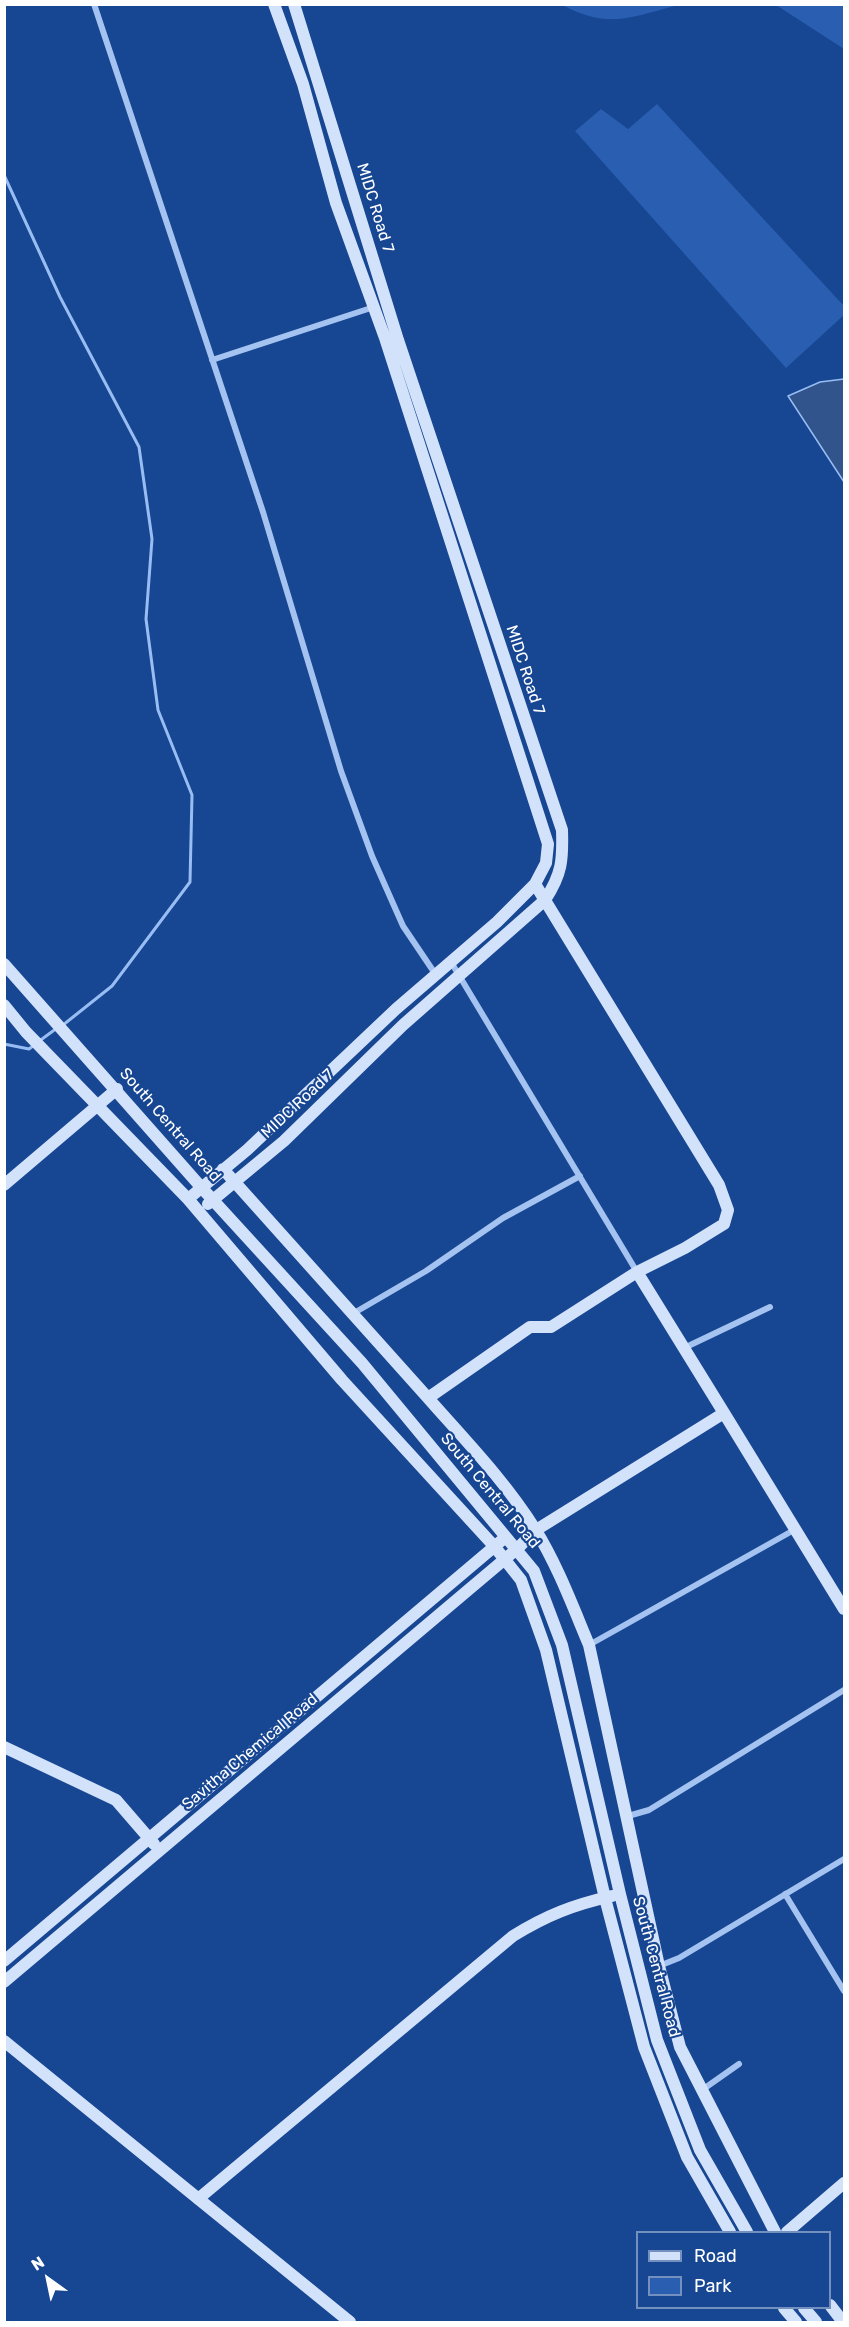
<!DOCTYPE html>
<style>
body{margin:0}
#map{position:relative;width:849px;height:2327px;overflow:hidden;background:#174692;font-family:Rubik,sans-serif}
canvas{display:block}
.frame{position:absolute;inset:0;border:6px solid #fff;pointer-events:none}
.legend{position:absolute;left:636px;top:2231px;width:195px;height:78px;box-sizing:border-box;background:#174692;border:2px solid #7490be;margin:0;padding:8px 10px;list-style:none;font-size:18px;color:#fff}
.legend li{display:flex;align-items:center;gap:12px;height:30px}
.legend b{width:30px;border:2px solid #7490be}
.north{position:absolute;left:18px;top:2249px;width:60px;height:60px;-webkit-text-stroke:4px #174692;paint-order:stroke;rotate:327deg;font-size:16px;font-weight:700;line-height:24px;text-align:center;color:#fff}
.north::after{content:'';display:block;margin:auto;width:21px;height:27px;background:#fff;clip-path:polygon(50% 0,100% 100%,50% 72%,0 100%)}
</style>
<div id="map">
<canvas width="849" height="2327"></canvas>
<div class="frame"></div>
<ul class="legend">
<li><b style="height:8px;background:#d3e2fb"></b>Road</li>
<li><b style="height:16px;background:#295eb1"></b>Park</li>
</ul>
<div class="north">N</div>
</div>
<script>
const ctx = document.querySelector('canvas').getContext('2d');
ctx.lineJoin = 'round';
function fill(path, color) {
  ctx.fillStyle = color;
  ctx.fill(path, 'evenodd');
}
function strokePath(path, color, width, dash) {
  ctx.strokeStyle = color;
  ctx.lineWidth = width;
  ctx.lineCap = dash ? 'butt' : 'round';
  ctx.setLineDash(dash || []);
  ctx.stroke(path);
}
function label(font, color, halo, rows, align = 'center') {
  ctx.font = font + ' Rubik,sans-serif';
  ctx.lineWidth = 4.5;
  ctx.setLineDash([]);
  ctx.textBaseline = 'middle';
  ctx.strokeStyle = halo;
  ctx.fillStyle = color;
  for (const [text, x, y, turn = 0] of rows) {
    ctx.save();
    ctx.translate(x, y);
    ctx.rotate((+turn || 0) * Math.PI / 180);
    ctx.textAlign = isNaN(turn) ? turn : align;
    if (halo) ctx.strokeText(text, 0, 0);
    ctx.fillText(text, 0, 0);
    ctx.restore();
  }
}
fill(new Path2D(`
 M562,5H679C630,17 610,30 562,5Z
 M776,5H844V49Z
 M657,104L844,306V315L786,368L575,131L601,109L628,129Z`), '#295eb1');
const water = new Path2D(`
 M844,379V482L788,396L820,382Z`);
fill(water, '#32548d');
strokePath(water, '#98bdf3', 1.5);
strokePath(new Path2D(`
 M4,175L60,297L139,447L152,539L146,619L158,710L192,795L190,882L112,986L63,1025
 M38,1042L57,1028
 M4,1044L29,1049L33,1046`), '#98bdf3', 3);
strokePath(new Path2D(`
 M94,4L263,512L341,771L372,856L403,926L436,975
 M212,360L374,307
 M451,962L637,1272
 M354,1313L426,1271L503,1218L580,1176
 M684,1348L770,1307
 M589,1645L794,1530
 M628,1816L649,1810L844,1690
 M785,1894L844,1991
 M659,1966L679,1958L844,1859
 M702,2090L739,2064`), '#a5c3f0', 6);
strokePath(new Path2D(`
 M535,884L719,1185L728,1210L724,1224L685,1248L637,1272
 M4,964L201,1187L362,1363L534,1571L562,1645L620,1894L657,2040L700,2150L747,2232
 M4,1005L26,1032L188,1199L342,1380L494,1546L521,1580L546,1650L605,1898L644,2047L687,2157L730,2232
 M4,1185L117,1089
 M188,1199L247,1150L396,1009L497,922L535,884L546,863L548,844L385,338L336,203L303,84L274,4
 M208,1204L284,1141L403,1025L545,900C562,874 563,860 562,830L398,340L294,4
 M428,1398C465,1440 505,1481 535,1529C557,1564 573,1607 589,1645L659,1966L680,2047L775,2232
 M724,1413L844,1609
 M4,1747L116,1800L154,1844
 M4,1961L501,1541
 M4,1982L518,1548L536,1530L724,1413L637,1272L551,1327H530L428,1398L223,1169
 M4,2041L350,2322
 M198,2199L513,1936C547,1915 573,1905 612,1896
 M787,2232L844,2183
 M830,2305L843,2322
 M784,2308L796,2322
 M804,2308L816,2322`), '#d3e2fb', 12);
label('16px', '#fff', '#174692', [
 ["MIDC Road 7",375,208,73],
 ["MIDC Road 7",525,670,72],
 ["MIDC Road 7",298,1104,-43],
 ["South Central Road",170,1125,49],
 ["South Central Road",490,1491,50],
 ["Savitha Chemical Road",250,1752,-40],
 ["South Central Road",656,1967,75]
]);
</script>
